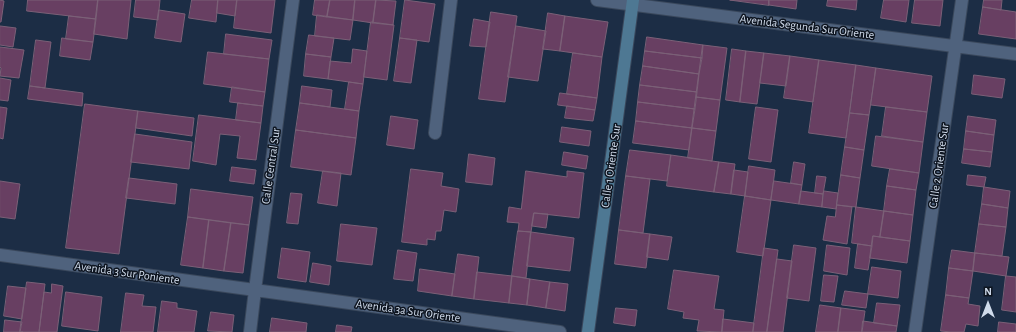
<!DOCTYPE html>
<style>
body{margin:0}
#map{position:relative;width:1016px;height:332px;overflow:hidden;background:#1c2d45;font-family:"Alegreya Sans",sans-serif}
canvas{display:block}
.north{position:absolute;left:968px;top:284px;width:40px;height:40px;-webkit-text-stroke:3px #0e1520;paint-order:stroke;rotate:0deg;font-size:11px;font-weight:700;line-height:16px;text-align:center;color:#d0dbeb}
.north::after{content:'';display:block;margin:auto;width:14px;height:18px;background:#d0dbeb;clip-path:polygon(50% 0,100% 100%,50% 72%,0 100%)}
</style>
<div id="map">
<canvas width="1016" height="332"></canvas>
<div class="north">N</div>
</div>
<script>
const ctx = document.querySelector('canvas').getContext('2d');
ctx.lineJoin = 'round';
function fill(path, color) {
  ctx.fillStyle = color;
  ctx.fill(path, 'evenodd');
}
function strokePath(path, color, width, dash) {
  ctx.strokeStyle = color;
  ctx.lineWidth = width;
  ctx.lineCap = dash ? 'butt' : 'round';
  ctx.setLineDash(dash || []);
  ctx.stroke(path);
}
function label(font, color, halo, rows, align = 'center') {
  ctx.font = font + ' "Alegreya Sans",sans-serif';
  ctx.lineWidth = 3;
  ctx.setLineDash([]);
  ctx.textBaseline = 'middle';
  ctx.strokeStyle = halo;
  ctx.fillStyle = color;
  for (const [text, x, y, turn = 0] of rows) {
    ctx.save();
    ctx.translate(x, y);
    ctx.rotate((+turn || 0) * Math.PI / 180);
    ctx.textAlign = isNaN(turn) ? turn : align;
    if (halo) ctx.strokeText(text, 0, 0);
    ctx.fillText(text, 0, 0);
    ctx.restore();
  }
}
const building = new Path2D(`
 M0,0L4,1L1,22H0Z
 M28,0H98L96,19L27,11Z
 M98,0H131L127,39L94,34Z
 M136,0H160L158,20L134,17Z
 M192,0H218L216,22L189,18Z
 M218,0H237L235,16L217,13Z
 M237,0H275L271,33L234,28Z
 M315,0H330L327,17L313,15Z
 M330,0H355L353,20L327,17Z
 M355,0H376L373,23L353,20Z
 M376,0L396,1L393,25L373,23Z
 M405,0L435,4L429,42L400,38Z
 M730,0H769V5Z
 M769,0H797L796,9L769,5Z
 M828,0H857L856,10L827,6Z
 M884,0H909L906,22L881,18Z
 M915,0H943L940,26L912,23Z
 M984,0H1002L1001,10L983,7Z
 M983,7L1016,12V39L979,34Z
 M159,10L185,14L181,42L155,38Z
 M491,12L517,16L505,102L479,99Z
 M548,13L565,16L560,51L543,49Z
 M317,15L353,20L350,40L315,36Z
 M69,16L96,19L93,42L66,39Z
 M565,16L608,22L602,57L560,51Z
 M474,19L490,22L486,47L470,46Z
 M371,22L394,25L387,80L364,77Z
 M0,26L16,28L13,47L0,45Z
 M516,26L546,31L538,81L508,77Z
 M226,34L272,40L269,59L224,54Z
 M309,35L334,38L331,57L306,54Z
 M647,37L703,45L702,58L645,51Z
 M62,38L93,42L90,60L60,56Z
 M400,38L417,40L411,83L394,81Z
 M36,40L51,42L45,88L30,86Z
 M703,45L727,48L720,100L696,97Z
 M0,47L24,50L19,78L0,76L1,68L0,67Z
 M353,49L367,51L363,84L328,79L330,61L351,63Z
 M732,49L746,51L740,102L726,100Z
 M645,51L702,58L699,74L643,66Z
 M746,51L764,53L757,104L740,102Z
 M208,52L269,59L265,92L204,84Z
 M573,53L602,57L597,98L567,94Z
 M764,53L790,56L786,86L760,83Z
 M306,54L331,57L328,79L304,76Z
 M790,56L819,60L813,102L784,98Z
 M819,60L856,65L846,138L809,133Z
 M856,65L876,68L869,115L850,113Z
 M643,66L699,74L697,92L640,85Z
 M876,68L932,76L927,112L871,105Z
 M974,75L1005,79L1002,98L972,94Z
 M0,78L11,80L8,101L0,100Z
 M349,82L363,84L359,111L345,109Z
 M640,85L697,92L695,109L638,102Z
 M30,86L83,93L82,106L28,99Z
 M302,86L332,90L330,107L300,103Z
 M232,87L265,92L263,106L230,102Z
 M560,93L597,98L595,110L558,105Z
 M696,97L720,100L716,131L692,128Z
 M638,102L695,109L692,128L636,121Z
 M238,103L263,106L261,123L236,120Z
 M300,103L359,111L356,138L296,130Z
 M85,104L138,111L119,254L66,248Z
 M567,106L595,110L593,121L565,118Z
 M0,107L7,108L3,139L0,138Z
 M756,107L778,110L771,162L749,159Z
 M886,107L927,112L923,142L882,136Z
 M138,111L194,118L192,136L136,128Z
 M850,113L869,115L864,150L845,147Z
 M199,115L261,123L256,160L237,158L240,136L220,134L216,165L193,161Z
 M391,116L418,120L414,149L387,145Z
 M968,116L996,120L994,135L966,131Z
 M636,121L692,128L689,150L633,143Z
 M562,127L591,131L589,146L560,142Z
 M692,128L716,131L712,161L688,158Z
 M296,130L356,138L351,175L291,167Z
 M966,131L994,135L992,152L964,149Z
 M135,134L192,142L189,169L131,162Z
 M876,136L923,142L919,173L872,166Z
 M845,147L864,150L860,178L841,175Z
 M964,149L992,152L990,167L962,163Z
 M630,150L671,155L667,181L626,176Z
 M564,152L588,156L586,169L562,165Z
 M469,154L495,158L492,185L466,182Z
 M671,155L719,162L714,192L667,186Z
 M719,162L735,164L731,194L714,192Z
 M794,162L805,164L802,185L791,183Z
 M749,166L775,170L771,200L745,196Z
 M232,167L256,170L254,184L230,181Z
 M411,169L443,173L441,186L459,189L456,212L444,210L441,231H436L435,240L427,239V245L402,242Z
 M890,169L919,173L916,190L887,186Z
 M734,170L748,172L745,196L731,194Z
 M323,171L341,173L337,206L318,203Z
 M526,171L567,177V171L584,173L579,218L534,213L531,232L518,231L519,223L507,222L509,207L521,209Z
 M841,175L860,178L856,207L837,205Z
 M968,175L986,177L984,187L967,185Z
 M626,176L650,179L643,233L619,230Z
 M817,176L826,177L823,194L815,193Z
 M129,178L177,184L175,204L126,198Z
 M0,181L20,184L15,219L0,217Z
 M774,181L802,185L799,204L771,200Z
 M887,186L916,190L913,215L884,211Z
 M984,187L1010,191L1008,208L982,204Z
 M191,189L253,197L249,225L188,217Z
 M801,191L823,194L822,207L799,204Z
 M824,191L838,193L836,209L822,207Z
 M291,193L302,194L298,224L287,223Z
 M745,196L771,200L763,256L737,252Z
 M982,204L1008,208L1006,227L979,224Z
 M837,205L852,207L847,244L823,240L827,216L835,217Z
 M856,207L884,211L880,237L873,236L872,246L852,243Z
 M884,211L913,215L910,241L880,237Z
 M534,213L548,214L546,228L532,226Z
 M188,217L209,220L203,268L181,265Z
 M209,220L231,223L224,271L203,268Z
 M231,223L249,225L243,273L224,271Z
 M341,224L377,228L372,265L337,261Z
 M979,224L1006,227L1002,256L975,253Z
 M619,230L650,234L646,268L615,264Z
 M518,231L531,232L526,278L512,276Z
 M531,232L574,238L570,271L527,266Z
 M650,234L672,237L668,260L647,257Z
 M873,236L910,241L907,263L870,258Z
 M858,244L872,246L868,270L855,268Z
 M794,245L816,248L809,301L787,298Z
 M827,245L850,248L847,275L824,271Z
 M282,248L310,252L306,282L278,278Z
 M764,248L778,250L767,332H753Z
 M398,250L417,253L413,281L394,279Z
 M952,250L975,253L973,271L949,268Z
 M975,253L1009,257L1006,276L973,271Z
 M458,254L479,257L474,299L452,296Z
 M777,259L792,261L783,332H767Z
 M313,263L331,266L329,285L310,282Z
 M872,267L901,271L898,298L868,294Z
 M949,268L973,271L969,298L946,295Z
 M420,269L455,274L452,296L418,291Z
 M674,270L719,276L714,309L724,310L722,332L697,331L699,320L683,318L684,312L668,309Z
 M477,272L512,276L509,303L474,299Z
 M824,275L838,276L834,302L821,301Z
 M512,276L530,279L527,305L509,303Z
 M1006,276L1016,277V312L1002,310Z
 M530,279L550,282L546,308L527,305Z
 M27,282L45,284L39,332H20Z
 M550,282L568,284L565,311L546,308Z
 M52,284L63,286L57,332H39L44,292L51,293Z
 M8,286L26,288L22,319L4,316Z
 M845,291L868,294L866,308L842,305Z
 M66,292L102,297L98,331L62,326Z
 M126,293L144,295L142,306L156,307L153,332H121Z
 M946,295L969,298L968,304L980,306L978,326L966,324L964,332H951L941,331Z
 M162,301L177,303V308L197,311L194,332H158Z
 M877,303L900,305L897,326L874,323Z
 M820,305L841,308L838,332H816Z
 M616,308L637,310L635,326L614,323Z
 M841,308L865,311L862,332H838Z
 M211,312L234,315L232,332L208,331Z
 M272,318L307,323L306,332H270Z
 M723,319L754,323L753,332H722Z
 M5,320L22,322L20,332H23H4Z
 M863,321L897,326L896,332H862Z
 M999,322L1016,324V332H998Z
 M337,325L352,327L351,332H336Z`);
fill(building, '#683f62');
strokePath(building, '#7b6077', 1);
const street = new Path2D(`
 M597,0L1016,54
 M435,133L451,0
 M0,255L560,332
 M250,332L255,290L293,0
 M915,332L962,0`);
const secondary = new Path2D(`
 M588,332L633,0`);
strokePath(street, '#3a485c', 14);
strokePath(secondary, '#3a485c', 14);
strokePath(street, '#4f627d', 12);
strokePath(secondary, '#4e7893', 12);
label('12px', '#d0dbeb', '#0e1520', [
 ["Avenida Segunda Sur Oriente",807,27,7],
 ["Calle Central Sur",271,166,-82],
 ["Calle 1 Oriente Sur",611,166,-82],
 ["Calle 2 Oriente Sur",939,166,-82],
 ["Avenida 3 Sur Poniente",127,273,8],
 ["Avenida 3a Sur Oriente",408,311,8]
]);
</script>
